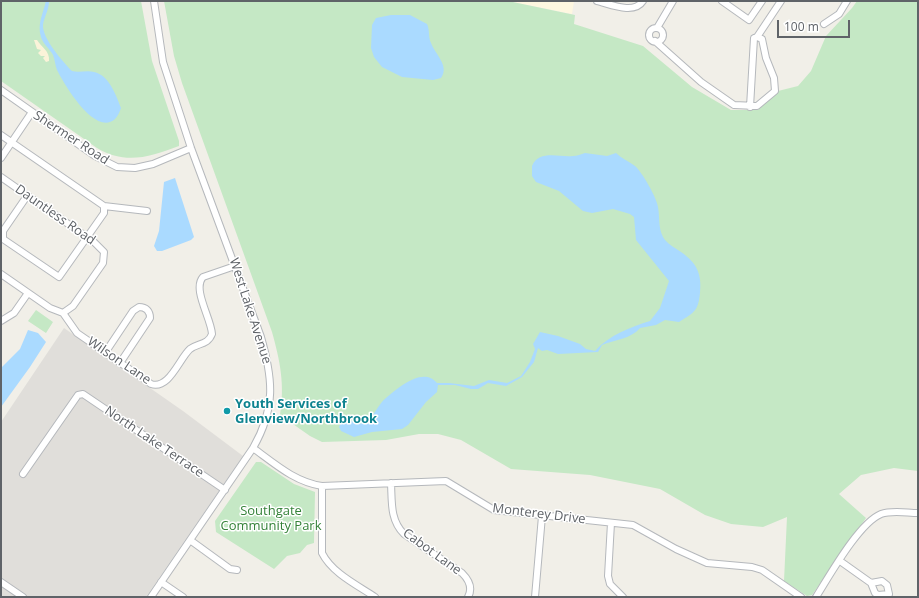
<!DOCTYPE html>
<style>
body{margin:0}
#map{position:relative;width:919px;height:598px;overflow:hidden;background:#f1efe8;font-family:"Open Sans",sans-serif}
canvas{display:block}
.frame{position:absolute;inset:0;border:2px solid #5f6368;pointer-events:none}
.scale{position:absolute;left:777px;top:20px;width:73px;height:18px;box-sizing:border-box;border:2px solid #5f6368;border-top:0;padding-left:5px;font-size:12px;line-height:14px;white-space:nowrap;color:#5f6368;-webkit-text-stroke:3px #fff;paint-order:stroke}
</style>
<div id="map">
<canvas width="919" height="598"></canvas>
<div class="frame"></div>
<div class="scale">100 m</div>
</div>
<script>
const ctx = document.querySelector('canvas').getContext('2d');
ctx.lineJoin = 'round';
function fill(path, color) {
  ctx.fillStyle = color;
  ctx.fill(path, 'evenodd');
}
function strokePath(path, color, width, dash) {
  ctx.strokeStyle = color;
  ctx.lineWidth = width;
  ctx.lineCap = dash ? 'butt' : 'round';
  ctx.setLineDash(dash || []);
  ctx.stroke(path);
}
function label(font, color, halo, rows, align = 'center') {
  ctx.font = font + ' "Open Sans",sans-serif';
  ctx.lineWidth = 3;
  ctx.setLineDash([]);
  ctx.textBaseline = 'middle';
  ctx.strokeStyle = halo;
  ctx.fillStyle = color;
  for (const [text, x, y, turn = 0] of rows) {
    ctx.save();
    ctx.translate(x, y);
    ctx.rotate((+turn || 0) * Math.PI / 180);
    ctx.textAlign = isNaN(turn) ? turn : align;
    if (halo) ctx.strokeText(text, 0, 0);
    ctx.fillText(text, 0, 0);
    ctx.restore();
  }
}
fill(new Path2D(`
 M508,1H574L572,14Z`), '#fef7e0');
fill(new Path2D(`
 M64,328L183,411L243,456L146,597H1V422Z`), '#e0deda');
fill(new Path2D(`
 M1,1H141L152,61L179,141V146C150,157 125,165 97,148L1,81Z
 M164,1H508L575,15L574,24L643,46L692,87L731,110H758L778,91L798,86L811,71L826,36L852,8L857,1H918V471L894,468L861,475L839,494L866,518L812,595L807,596L784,581L787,517L763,527L731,524L705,515L660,489L590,475L511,469L461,440L438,434H419L386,440L322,442L310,436L280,415C285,384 280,361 272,332L182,83L174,56Z
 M36,310L53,322L46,333L28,321Z
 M256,462H261L294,484L315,492L314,543L307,545L300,553L287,556L274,569L216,532L215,521Z`), '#c5e8c5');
fill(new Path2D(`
 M34,40H37C42,48 50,51 49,61L46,62L43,58L45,56H41L38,53L41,50L37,49Z`), '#fbf3d9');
fill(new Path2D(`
 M46,1H49C49,10 44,17 43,25C42,38 63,62 72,71C79,73 87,70 94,72C109,75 116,95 121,108C120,111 118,116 115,119C95,137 64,84 57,70C55,65 55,60 53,55C50,49 43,44 41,37C37,24 43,14 46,1Z
 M391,15H410L427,24C430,30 428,37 431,43C435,54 450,66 441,78L433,80L402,77L382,67L374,57L371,48L372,25L376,18Z
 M585,153L607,156L616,153C621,158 628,161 635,166C642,172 657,198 658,207C660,218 658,227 663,237C667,244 674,247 681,252C697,263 702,274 700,293C698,311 695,312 679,322L665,320L656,325L640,328C631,339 614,340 602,345L598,352L558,354L547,350L542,351L538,348L534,362L522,377L506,386L488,383L478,389H471L455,385H438L437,392L426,402L408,425L402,429L372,432L354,437L341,431L339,427L343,419H348L357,424C373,423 376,406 386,398C398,388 423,366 437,383H449L474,386L489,380L507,383L521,376L530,362L535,349L533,344L540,332L558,336L580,344L586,349L595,351C609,335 631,327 650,321L660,308L669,281L636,240L634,217L630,214L613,209L592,213L583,211L559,191L536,182L532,176V166C539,149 561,158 573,156C577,156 581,154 585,153Z
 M175,178L194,237L191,240L162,251H157L154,246L159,231L164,182Z
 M28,330L38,333L46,342L30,367L1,407V368L20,349Z`), '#aadaff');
const minor = new Path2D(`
 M597,1C610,4 634,15 643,1
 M722,1L749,20L762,1
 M824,24L839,14L847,1
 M657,28L673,1
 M649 35a7 7 0 1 1 14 0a7 7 0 1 1-14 0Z
 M757,37L781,1
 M655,41L701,82L734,105L757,106L775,91L774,78L766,58L762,39L757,37L754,38L750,107
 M1,90L95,156L117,167L135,168L153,164L191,148
 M1,135L104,206L147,211
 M1,158L32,112
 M1,177L94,242L104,252L103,263L73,306L63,313
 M27,196L3,231V239L59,277L104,213V206
 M1,274L50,308L63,313
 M63,313L77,333L151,384C169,390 179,359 190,349C198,343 208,345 212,334C211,318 192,289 203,277L235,266
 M1,321L14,313L28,293
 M105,353L133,311L139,307C146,307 150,311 150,318L120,363
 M253,448C275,464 295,482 322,486L446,481L494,510L633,525L676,549L707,563L752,567L762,570L801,597
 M23,474L78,395L83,394L225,490
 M391,483C392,502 390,520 404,534L462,573C469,580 473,588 468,597
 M322,486V553C332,573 357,585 375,597
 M611,523L608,576L610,584L623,597
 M190,540L230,569L237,570
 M840,561L871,583L875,593L878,595L889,594L887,585L882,581L871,583
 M1,582L23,597
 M161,582L183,597
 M151,597L253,448C276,408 273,379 261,337L191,148L163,62L154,1
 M535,597L542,516
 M816,597C830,575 859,523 881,514C892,510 907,513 918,513`);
strokePath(minor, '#b5b8bc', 8);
strokePath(minor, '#fff', 6);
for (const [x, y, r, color] of [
 [227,411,4,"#0f9aa8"]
]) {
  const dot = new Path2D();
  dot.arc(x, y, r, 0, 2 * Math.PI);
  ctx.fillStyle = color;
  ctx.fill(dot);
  strokePath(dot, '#fff', 1.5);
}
label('13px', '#5f6368', '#fff', [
 ["Shermer Road",71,138,33],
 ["Dauntless Road",55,215,35],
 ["West Lake Avenue",250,311,72],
 ["Wilson Lane",119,361,34],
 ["North Lake Terrace",154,442,34],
 ["Monterey Drive",539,514,7],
 ["Cabot Lane",432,552,36]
]);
label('bold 13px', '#0d838f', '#fff', [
 ["Youth Services of",235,404],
 ["Glenview/Northbrook",235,419]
], 'left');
label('13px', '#348238', '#fff', [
 ["Southgate",271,511],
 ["Community Park",271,526]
]);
</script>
